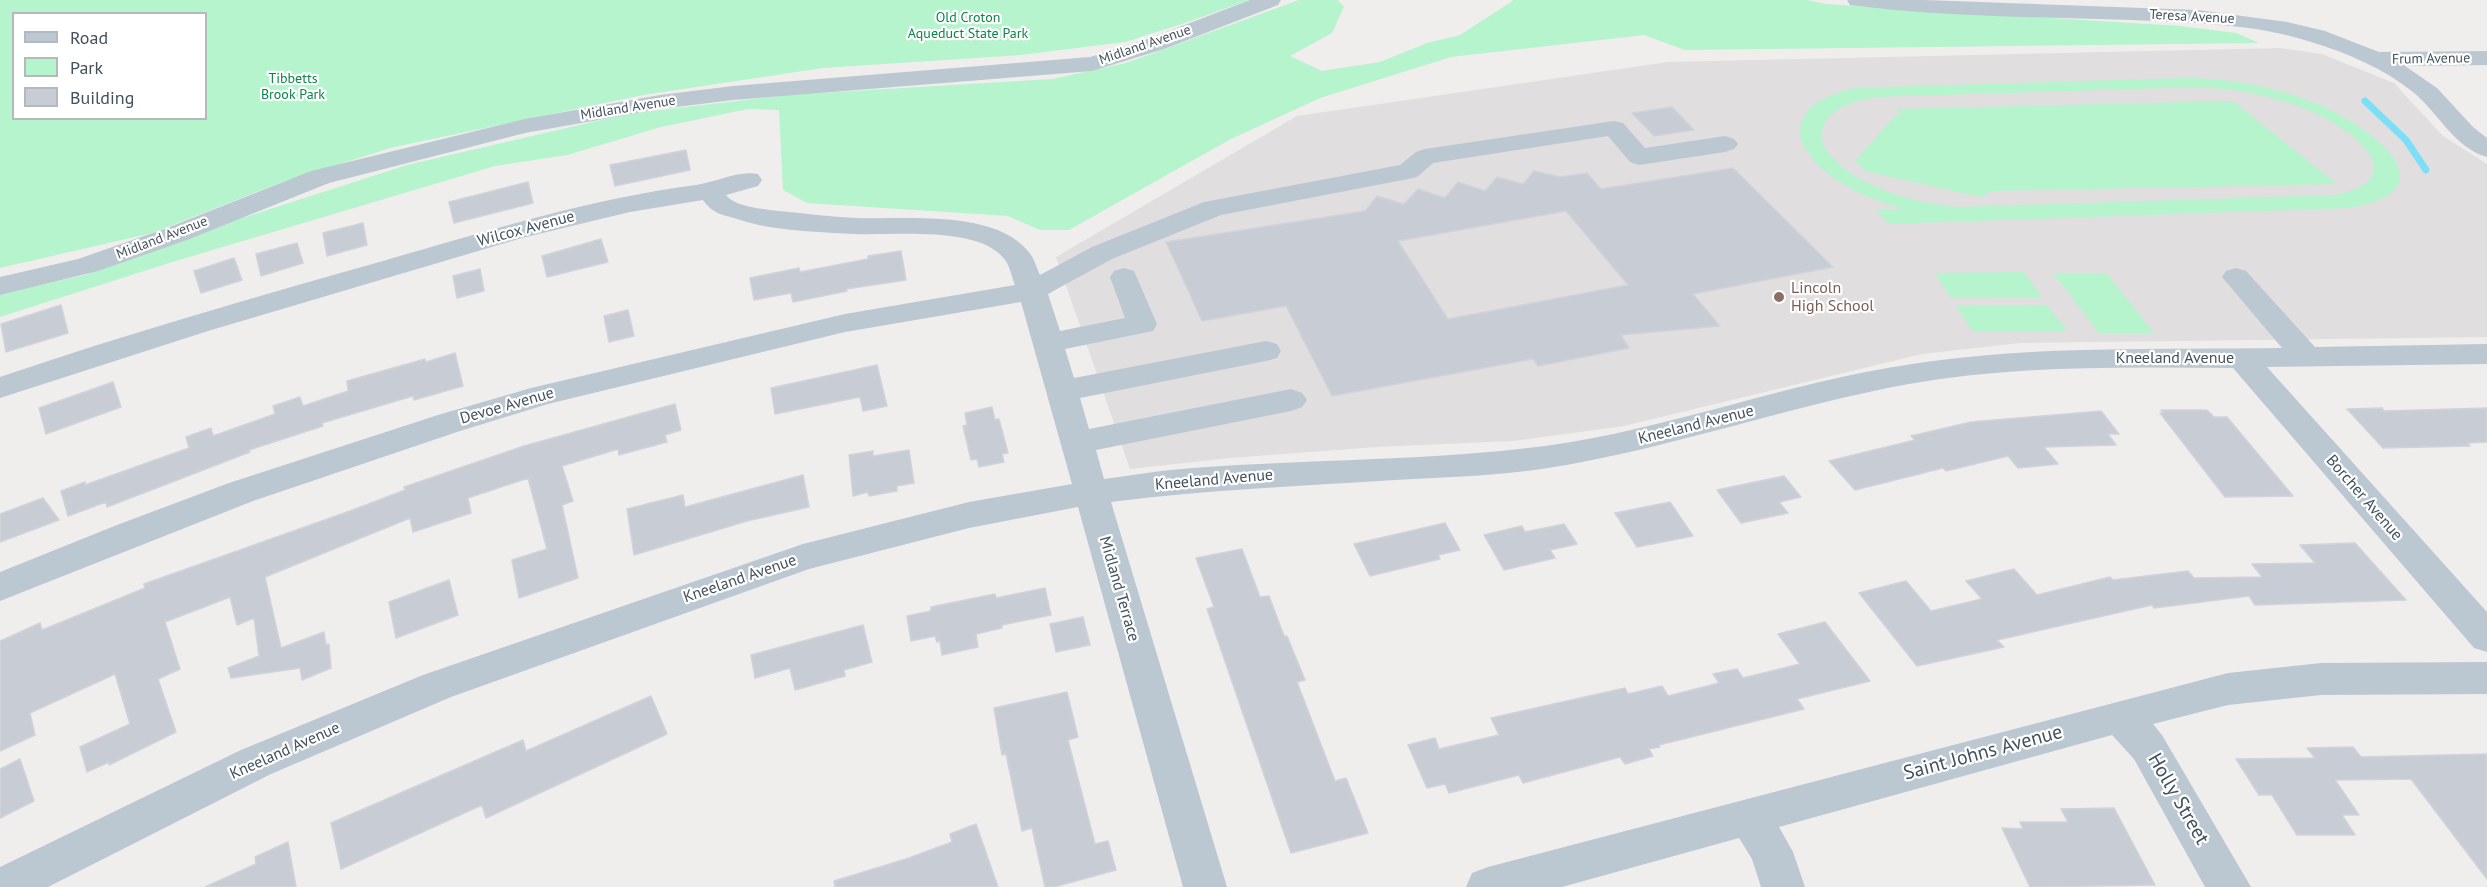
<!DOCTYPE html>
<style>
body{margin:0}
#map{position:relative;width:2487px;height:887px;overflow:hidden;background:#f0eded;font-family:"PT Sans",sans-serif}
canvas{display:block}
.legend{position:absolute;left:12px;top:12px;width:195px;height:108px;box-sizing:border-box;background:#fff;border:2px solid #b4b9be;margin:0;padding:8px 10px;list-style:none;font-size:18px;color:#43515d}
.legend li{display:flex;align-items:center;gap:12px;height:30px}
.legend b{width:30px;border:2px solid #b4b9be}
</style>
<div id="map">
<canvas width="2487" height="887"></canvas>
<ul class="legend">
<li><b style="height:8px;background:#bcc8d1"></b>Road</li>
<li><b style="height:16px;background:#b5f4cc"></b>Park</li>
<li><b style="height:16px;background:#c8ccd4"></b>Building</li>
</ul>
</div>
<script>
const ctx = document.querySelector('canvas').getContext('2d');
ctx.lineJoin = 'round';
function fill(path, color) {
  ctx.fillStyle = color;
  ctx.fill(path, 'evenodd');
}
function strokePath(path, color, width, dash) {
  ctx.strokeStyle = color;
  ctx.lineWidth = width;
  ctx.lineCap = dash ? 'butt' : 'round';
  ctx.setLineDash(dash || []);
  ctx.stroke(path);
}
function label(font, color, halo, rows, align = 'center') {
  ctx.font = font + ' "PT Sans",sans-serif';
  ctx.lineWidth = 4.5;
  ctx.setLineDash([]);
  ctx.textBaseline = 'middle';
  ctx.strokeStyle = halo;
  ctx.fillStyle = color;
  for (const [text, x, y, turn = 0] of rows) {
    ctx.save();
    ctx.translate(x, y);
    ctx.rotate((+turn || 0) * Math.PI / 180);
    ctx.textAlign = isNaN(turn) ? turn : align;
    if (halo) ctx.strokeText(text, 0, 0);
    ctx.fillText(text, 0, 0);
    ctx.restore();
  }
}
fill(new Path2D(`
 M2280,48L2322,54L2394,83L2443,136L2487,164V337L2020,343L1922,354L1624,426L1513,441L1377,447L1230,458L1130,469L1056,257L1297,116L1668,62Z`), '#e1dedf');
fill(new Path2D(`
 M0,0H1249L1185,23L1125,42L1021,55L823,68L643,95L394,147L282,182L152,233L0,268ZM14,14H206V118H14Z
 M1299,0H1338L1344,7L1332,33L1290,56L1322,71L1380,62L1427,43L1460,35L1514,0H1807L1826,4L2180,26L2236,33L2259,43L1685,50L1644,35L1451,57L1320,98L1229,140L1069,230H1040L1008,216L807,203L783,190L779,110L748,109L661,127L567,155L495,166L169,263L0,317V294L85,275L224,224L407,165L627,114L787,95L1052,79L1126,63Z
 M2183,78C2228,78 2272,86 2313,102C2363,122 2461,189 2349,208L1888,224L1877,210L1903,209C1881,202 1859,195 1840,182C1783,144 1786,104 1855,88ZM2197,87C2234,88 2270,95 2305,109C2345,124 2421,178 2335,195L1957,207C1925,204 1893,196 1864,181C1804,149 1808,108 1877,97Z
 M2233,101L2337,184L1991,191L1981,197L1868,172L1855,161L1896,115L1902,116L1896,109Z
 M2024,272L2042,297L1951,298L1935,273Z
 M2106,273L2154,333H2099L2054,274Z
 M2047,305L2067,331L1973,332L1956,306Z`), '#b5f4cc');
strokePath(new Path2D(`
 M2365,101L2406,140L2426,170`), '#7ddff6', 7);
const building = new Path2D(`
 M1672,107L1694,130L1654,136L1632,113Z
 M686,150L690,170L615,186L610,165Z
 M1733,168L1833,267L1693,294L1720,326L1621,335L1629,348L1538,366L1533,359L1332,396L1286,306L1202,321L1166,242L1365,211L1377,196L1404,204L1418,189L1445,198L1458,182L1485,191L1497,177L1523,184L1534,171L1560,177L1587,173L1601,189ZM1566,211L1628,285L1448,319L1398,241Z
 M528,182L533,203L454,223L449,202Z
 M363,223L367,245L327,256L323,233Z
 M601,239L608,262L547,277L542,256Z
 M297,243L303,263L261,276L256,254Z
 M901,251L906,280L846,289L847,291L793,302L791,293L754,300L750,278L799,268L800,272L868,259V256Z
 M234,258L242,280L201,293L194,271Z
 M480,269L484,291L457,298L453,276Z
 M61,305L68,333L6,352L1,324Z
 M628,310L634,336L609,342L604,316Z
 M455,353L463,386L414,400L413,396L322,423L323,426L249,450L250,452L107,507L106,502L68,516L61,491L85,482V485L189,448L186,437L211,428L213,436L275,414L273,406L300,397L303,406L348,391L347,381L425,359L426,362Z
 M877,365L887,406L863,411L860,397L775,414L771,388Z
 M113,382L121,407L46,434L39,408Z
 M675,404L681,430L665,435L667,442L619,455L618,449L562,466L573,501L562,505L578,578L519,598L512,560L547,549L528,478L468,498L471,513L413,532L410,518L265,577L281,648L324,632L326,645L329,644L331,668L302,680L300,668L231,678L228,668L259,656L254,618L237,625L230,597L165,622L180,669L158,679L176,732L109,765V762L87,772L80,747L130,724L115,674L30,713L35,735L0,751V641L40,623L42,630L145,588L144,584L350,511L405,490L404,487L524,446Z
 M992,407L995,420L999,419L1008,453L1002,454L1004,462L979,467L977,459L971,460L963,426L967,425L965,413Z
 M2382,408L2384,411L2487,408V442L2467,443L2470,446L2383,448L2347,409Z
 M2161,410H2207L2214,417H2227L2293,496L2225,497L2160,413H2163Z
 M2101,411L2119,434H2108L2116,445L2044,447L2058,464L2018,468L2008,456L1946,471L1943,468L1855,490L1829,461L1915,440L1911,436L1971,422Z
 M909,450L914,483L897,486V491L869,496L868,492L853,496L849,455L873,451V456Z
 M803,475L809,507L747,521L634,555L627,509L683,495L685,507Z
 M1784,476L1801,497L1779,502L1788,513L1741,523L1717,490Z
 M43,498L59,520L0,542V514Z
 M1670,502L1693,536L1637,547L1615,513Z
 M1445,523L1460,550L1438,555L1440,559L1370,576L1354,544Z
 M1564,524L1577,544L1550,550L1555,558L1504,570L1484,535L1522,526L1525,532Z
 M2355,543L2406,600L2255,605L2249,596L2154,608L2152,605L1997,640L2004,647L1917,666L1859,593L1906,581L1931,611L1982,599L1966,581L2014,569L2037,595L2110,577L2113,580L2188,571L2194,578L2262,577L2252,564L2315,563L2300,545Z
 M1242,549L1260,597L1269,596L1284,636H1287L1305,680L1297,682L1335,781L1346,778L1368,833L1291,853L1207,609L1214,607L1196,558Z
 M449,580L458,615L396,638L389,602Z
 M1045,588L1051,615L1002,625V628L976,634L978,647L942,655L940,641L937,642L935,636L911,641L907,616L931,611V607L995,594L996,598Z
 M1083,617L1090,645L1056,652L1050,624Z
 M1825,622L1870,681L1797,699L1804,709L1659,745L1660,747L1649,749L1653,756L1625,764L1620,757L1523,783L1519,775L1449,793L1445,784L1427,788L1408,745L1435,738L1439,749L1499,735L1491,718L1625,688L1628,694L1662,686L1668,696L1719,683L1713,674L1737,669L1743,678L1800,664L1778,634Z
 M863,625L872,662L844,670L845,676L795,690L790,668L755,678L751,655Z
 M1067,692L1078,737L1068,740L1095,844L1108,841L1116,870L1054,887H1045L1032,828L1022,831L1006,754L1002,755L994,708Z
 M651,696L667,734L486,818L482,805L341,869L331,823L523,740L526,751Z
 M2353,747L2361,757L2487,754V879L2411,779L2335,780L2359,815H2342L2355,835H2297L2272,795H2259L2236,759L2315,758L2307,748Z
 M20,759L34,801L0,818V769Z
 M2114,808L2155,885L2030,887L2002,828L2023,829L2020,822H2068L2061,809Z
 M976,824L998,887H835L834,881L906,859L952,842L950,834Z
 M288,842L296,887H205L256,864L255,857Z`);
fill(building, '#c8ccd4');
strokePath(building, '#d0d3da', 1.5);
fill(new Path2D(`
 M1250,0H1281L1278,5L1164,49L1092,71L733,100L660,109L525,133L329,183L187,240L98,271L0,295V277L78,259L167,228L311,171L525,119L660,95L733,86L1090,57L1148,39Z
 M1847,0H1925L2198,10L2287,22L2325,31L2379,52L2487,51V65L2405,66L2437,88L2473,127L2487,138V157C2454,148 2438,112 2413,92C2383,68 2347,53 2311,42C2254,23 2190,23 2131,20C2040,17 1949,17 1858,6L1850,5Z
 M1614,121L1623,123L1645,148L1725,136L1734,139L1738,144L1734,149L1725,152L1639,165L1630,162L1608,136L1433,163L1417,177L1408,179L1221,215L1112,259L1048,294L1060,331L1125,318L1110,277L1114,271L1124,268L1134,271L1157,324L1153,331L1065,349L1074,378L1266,341L1277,344L1281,351L1277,358L1266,361L1080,398L1089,429L1291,389L1302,393L1307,400L1302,407L1291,411L1096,450L1104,479C1134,475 1163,470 1193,468C1310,459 1429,461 1545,446C1670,429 1788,382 1912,364C2035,345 2158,350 2282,348L2222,277L2226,271L2236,268L2246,271L2315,347L2487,344V364L2267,367L2487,612V652L2474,648L2233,368C2125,367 2015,365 1909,384C1787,406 1670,449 1548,468C1498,476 1446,477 1395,480C1300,486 1206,490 1111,502L1227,887H1183L1078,507L969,528L809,569L451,697L271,774L48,887H0V867L241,750L423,675L803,544L969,502L1072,484L1021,302L845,332L548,404L460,431L253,501L0,601V572L117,525L229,483L438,415L531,388L845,314L1015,285C1012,278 1010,266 1005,260C980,225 893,236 855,234C819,232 772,231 737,219C721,214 713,214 703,200L630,212L522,238L208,331L0,398V377C126,334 255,297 383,261C487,231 589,199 696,185C716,182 739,170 758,174L762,180L758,186L726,195C735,207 763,209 778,211C804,213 830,217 856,218C904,220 993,209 1028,251C1034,257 1036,267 1040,275L1092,247L1204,202L1400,165L1416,152L1425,149Z
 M2487,662V694L2321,695L2228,705L2153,724L2162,735L2251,887H2205L2134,759L2112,735L1779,827L1793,852L1805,887H1761L1752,859L1739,838L1562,887H1466L1472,873L1488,867L2228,673L2321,663Z`), '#bcc8d1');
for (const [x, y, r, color] of [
 [1779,297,6,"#8d6e63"]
]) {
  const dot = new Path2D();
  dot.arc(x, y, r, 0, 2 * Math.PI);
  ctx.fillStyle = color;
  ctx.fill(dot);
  strokePath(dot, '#fff', 2);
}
label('14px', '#43515d', '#fff', [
 ["Teresa Avenue",2192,17,3],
 ["Midland Avenue",1145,45,-19],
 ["Frum Avenue",2431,59,-1],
 ["Midland Avenue",628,108,-9],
 ["Midland Avenue",162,238,-21]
]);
label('14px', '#0c8647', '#fff', [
 ["Old Croton",968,18],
 ["Aqueduct State Park",968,34],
 ["Tibbetts",293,79],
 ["Brook Park",293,95]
]);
label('16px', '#43515d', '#fff', [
 ["Wilcox Avenue",526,229,-15],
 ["Kneeland Avenue",2175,358],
 ["Devoe Avenue",507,406,-16],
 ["Kneeland Avenue",1696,425,-14],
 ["Kneeland Avenue",1214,480,-5],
 ["Borcher Avenue",2364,498,49],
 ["Kneeland Avenue",740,579,-19],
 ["Midland Terrace",1119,589,74],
 ["Kneeland Avenue",285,751,-24]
]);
label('16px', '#785e54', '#fff', [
 ["Lincoln",1791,288],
 ["High School",1791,306]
], 'left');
label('20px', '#43515d', '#fff', [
 ["Saint Johns Avenue",1983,753,-15],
 ["Holly Street",2178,799,60]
]);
</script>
